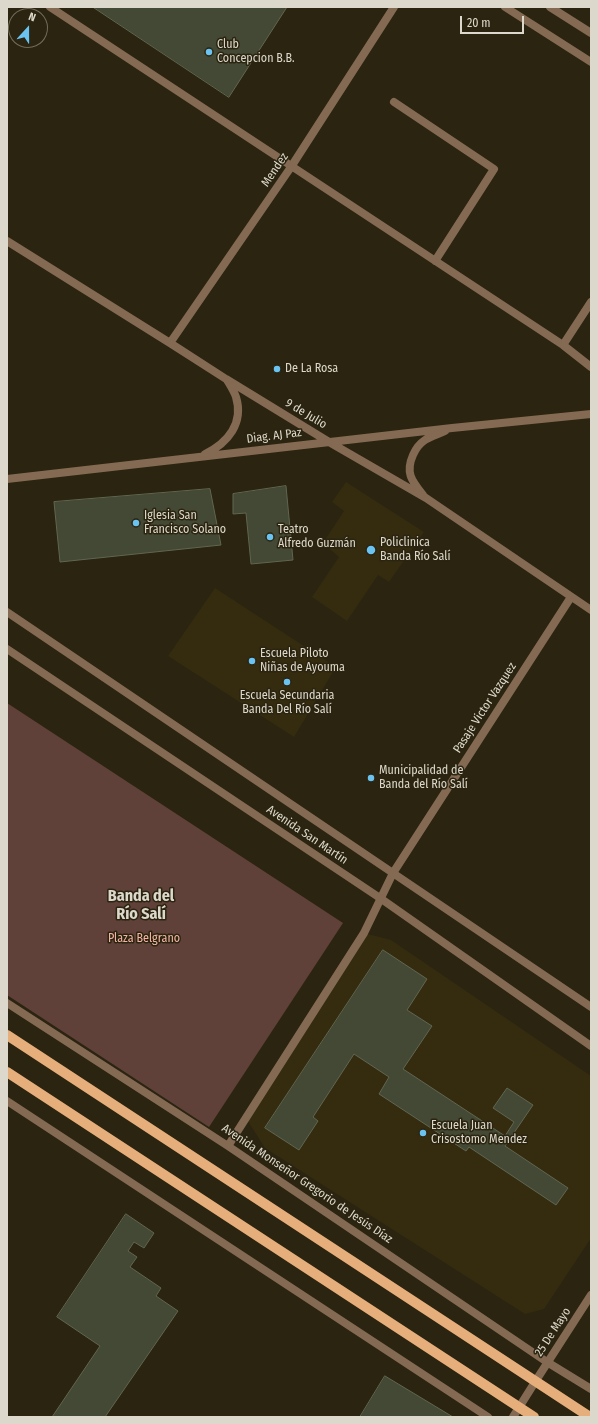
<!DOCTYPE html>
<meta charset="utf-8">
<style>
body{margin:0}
#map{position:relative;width:598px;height:1424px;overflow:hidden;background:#2b2410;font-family:"Fira Sans Condensed",sans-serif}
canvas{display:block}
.frame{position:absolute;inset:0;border:8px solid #dcd8cb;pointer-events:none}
.north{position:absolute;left:8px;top:8px;width:40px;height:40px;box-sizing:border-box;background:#2b2410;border:1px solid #726c5b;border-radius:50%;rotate:21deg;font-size:11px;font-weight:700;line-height:16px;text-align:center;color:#dcd8cb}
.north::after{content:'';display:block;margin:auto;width:14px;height:18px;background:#6ac3f1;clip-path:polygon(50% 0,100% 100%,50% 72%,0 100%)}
.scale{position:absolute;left:460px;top:16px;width:64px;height:18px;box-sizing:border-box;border:2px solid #dcd8cb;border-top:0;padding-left:5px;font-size:12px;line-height:14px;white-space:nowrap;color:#dcd8cb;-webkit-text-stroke:3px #2b2410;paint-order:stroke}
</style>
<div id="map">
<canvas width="598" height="1424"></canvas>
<div class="frame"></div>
<div class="north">N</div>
<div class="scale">20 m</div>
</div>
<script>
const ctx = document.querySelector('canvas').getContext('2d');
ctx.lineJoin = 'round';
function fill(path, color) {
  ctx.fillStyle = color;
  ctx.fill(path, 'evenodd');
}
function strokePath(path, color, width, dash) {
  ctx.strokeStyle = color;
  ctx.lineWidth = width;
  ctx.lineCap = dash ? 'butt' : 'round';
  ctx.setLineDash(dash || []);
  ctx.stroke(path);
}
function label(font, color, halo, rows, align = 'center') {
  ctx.font = font + ' "Fira Sans Condensed",sans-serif';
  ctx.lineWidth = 3;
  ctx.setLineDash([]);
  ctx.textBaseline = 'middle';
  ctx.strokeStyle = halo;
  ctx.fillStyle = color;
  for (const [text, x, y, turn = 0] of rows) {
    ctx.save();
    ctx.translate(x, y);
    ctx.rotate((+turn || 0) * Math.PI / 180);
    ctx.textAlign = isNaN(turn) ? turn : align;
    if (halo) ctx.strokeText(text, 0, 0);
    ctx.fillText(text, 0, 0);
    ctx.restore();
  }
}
fill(new Path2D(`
 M346,482L424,532L389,582L378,575L347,621L312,597L339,557L323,543L344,511L332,502Z
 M215,588L336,667L294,737L168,656Z
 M364,933L391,940L591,1076V1238L544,1309L525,1314L265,1148L246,1118Z`), '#352c10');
fill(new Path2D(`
 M7,703L343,923L209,1127L7,995Z`), '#604139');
const building = new Path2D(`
 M93,7H287L229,97Z
 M286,486L293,560L251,564L246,513L233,514V494Z
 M210,489L221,545L60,562L54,502Z
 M383,950L427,979L407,1010L432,1026L403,1069L505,1136L514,1122L493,1108L507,1088L533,1105L505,1146L568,1188L556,1205L469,1147L466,1151L379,1094L389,1077L354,1054L313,1117L318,1121L299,1150L265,1128Z
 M126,1214L154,1233L144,1248L134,1242L128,1251L137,1257L130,1267L161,1288L156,1296L178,1311L105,1417H52L100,1346L57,1317Z
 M385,1376L453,1417H360Z`);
fill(building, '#434934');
strokePath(building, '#606650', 1);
strokePath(new Path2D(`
 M50,7L563,345L591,367
 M505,7L591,62
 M550,7L591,33
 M394,102L494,169L435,261
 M7,241L170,343L226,379L329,442L426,498L591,610
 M170,343L291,167L394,7
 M563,345L591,302
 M205,454C228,443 244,423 236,397C234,391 230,385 227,380
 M7,479L452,428L591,414
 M423,495C412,481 405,473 413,455C416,448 419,444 425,440C431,436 439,434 445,431
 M7,1003L228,1146L547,1362L591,1389
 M7,1101L488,1417
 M228,1146L364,933L393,873L571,597
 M513,1417L535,1382`), '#846a52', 8);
strokePath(new Path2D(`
 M7,612L591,1007
 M7,649L380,898L591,1046
 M535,1382L591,1295`), '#846a52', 8);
strokePath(new Path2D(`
 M7,1035L590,1417
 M7,1072L534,1417`), '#e6ae7b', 10);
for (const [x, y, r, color] of [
 [209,52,4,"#6ac3f1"],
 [277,369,4,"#6ac3f1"],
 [136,523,4,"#6ac3f1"],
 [270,537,4,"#6ac3f1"],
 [371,550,5,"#6ac3f1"],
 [252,661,4,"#6ac3f1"],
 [287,682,4,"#6ac3f1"],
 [371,778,4,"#6ac3f1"],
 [423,1133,4,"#6ac3f1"]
]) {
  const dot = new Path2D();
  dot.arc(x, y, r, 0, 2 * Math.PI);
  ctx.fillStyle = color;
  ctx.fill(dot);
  strokePath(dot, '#2b2410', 1.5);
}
label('12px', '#dcd8cb', '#2b2410', [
 ["Club",217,45],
 ["Concepcion B.B.",217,59],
 ["De La Rosa",285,369],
 ["Iglesia San",144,516],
 ["Francisco Solano",144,530],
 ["Teatro",278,530],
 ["Alfredo Guzmán",278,544],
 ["Policlinica",380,543],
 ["Banda Río Salí",380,557],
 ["Escuela Piloto",260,654],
 ["Niñas de Ayouma",260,668],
 ["Escuela Secundaria",287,696,"center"],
 ["Banda Del Río Salí",287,710,"center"],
 ["Municipalidad de",379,771],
 ["Banda del Río Salí",379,785],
 ["Escuela Juan",431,1126],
 ["Crisostomo Mendez",431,1140]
], 'left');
label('12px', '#dcd8cb', '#2b2410', [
 ["Mendez",275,170,-56],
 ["9 de Julio",306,414,31],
 ["Diag. AJ Paz",274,436,-7],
 ["Pasaje Victor Vazquez",485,708,-57],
 ["Avenida San Martín",307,835,34],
 ["Avenida Monseñor Gregorio de Jesús Díaz",307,1184,34],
 ["25 De Mayo",553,1332,-57]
]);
label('12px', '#f6b5a4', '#2b2410', [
 ["Plaza Belgrano",144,939]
]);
label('bold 16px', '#dcd8cb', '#2b2410', [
 ["Banda del",141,897],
 ["Río Salí",141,915]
]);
</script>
